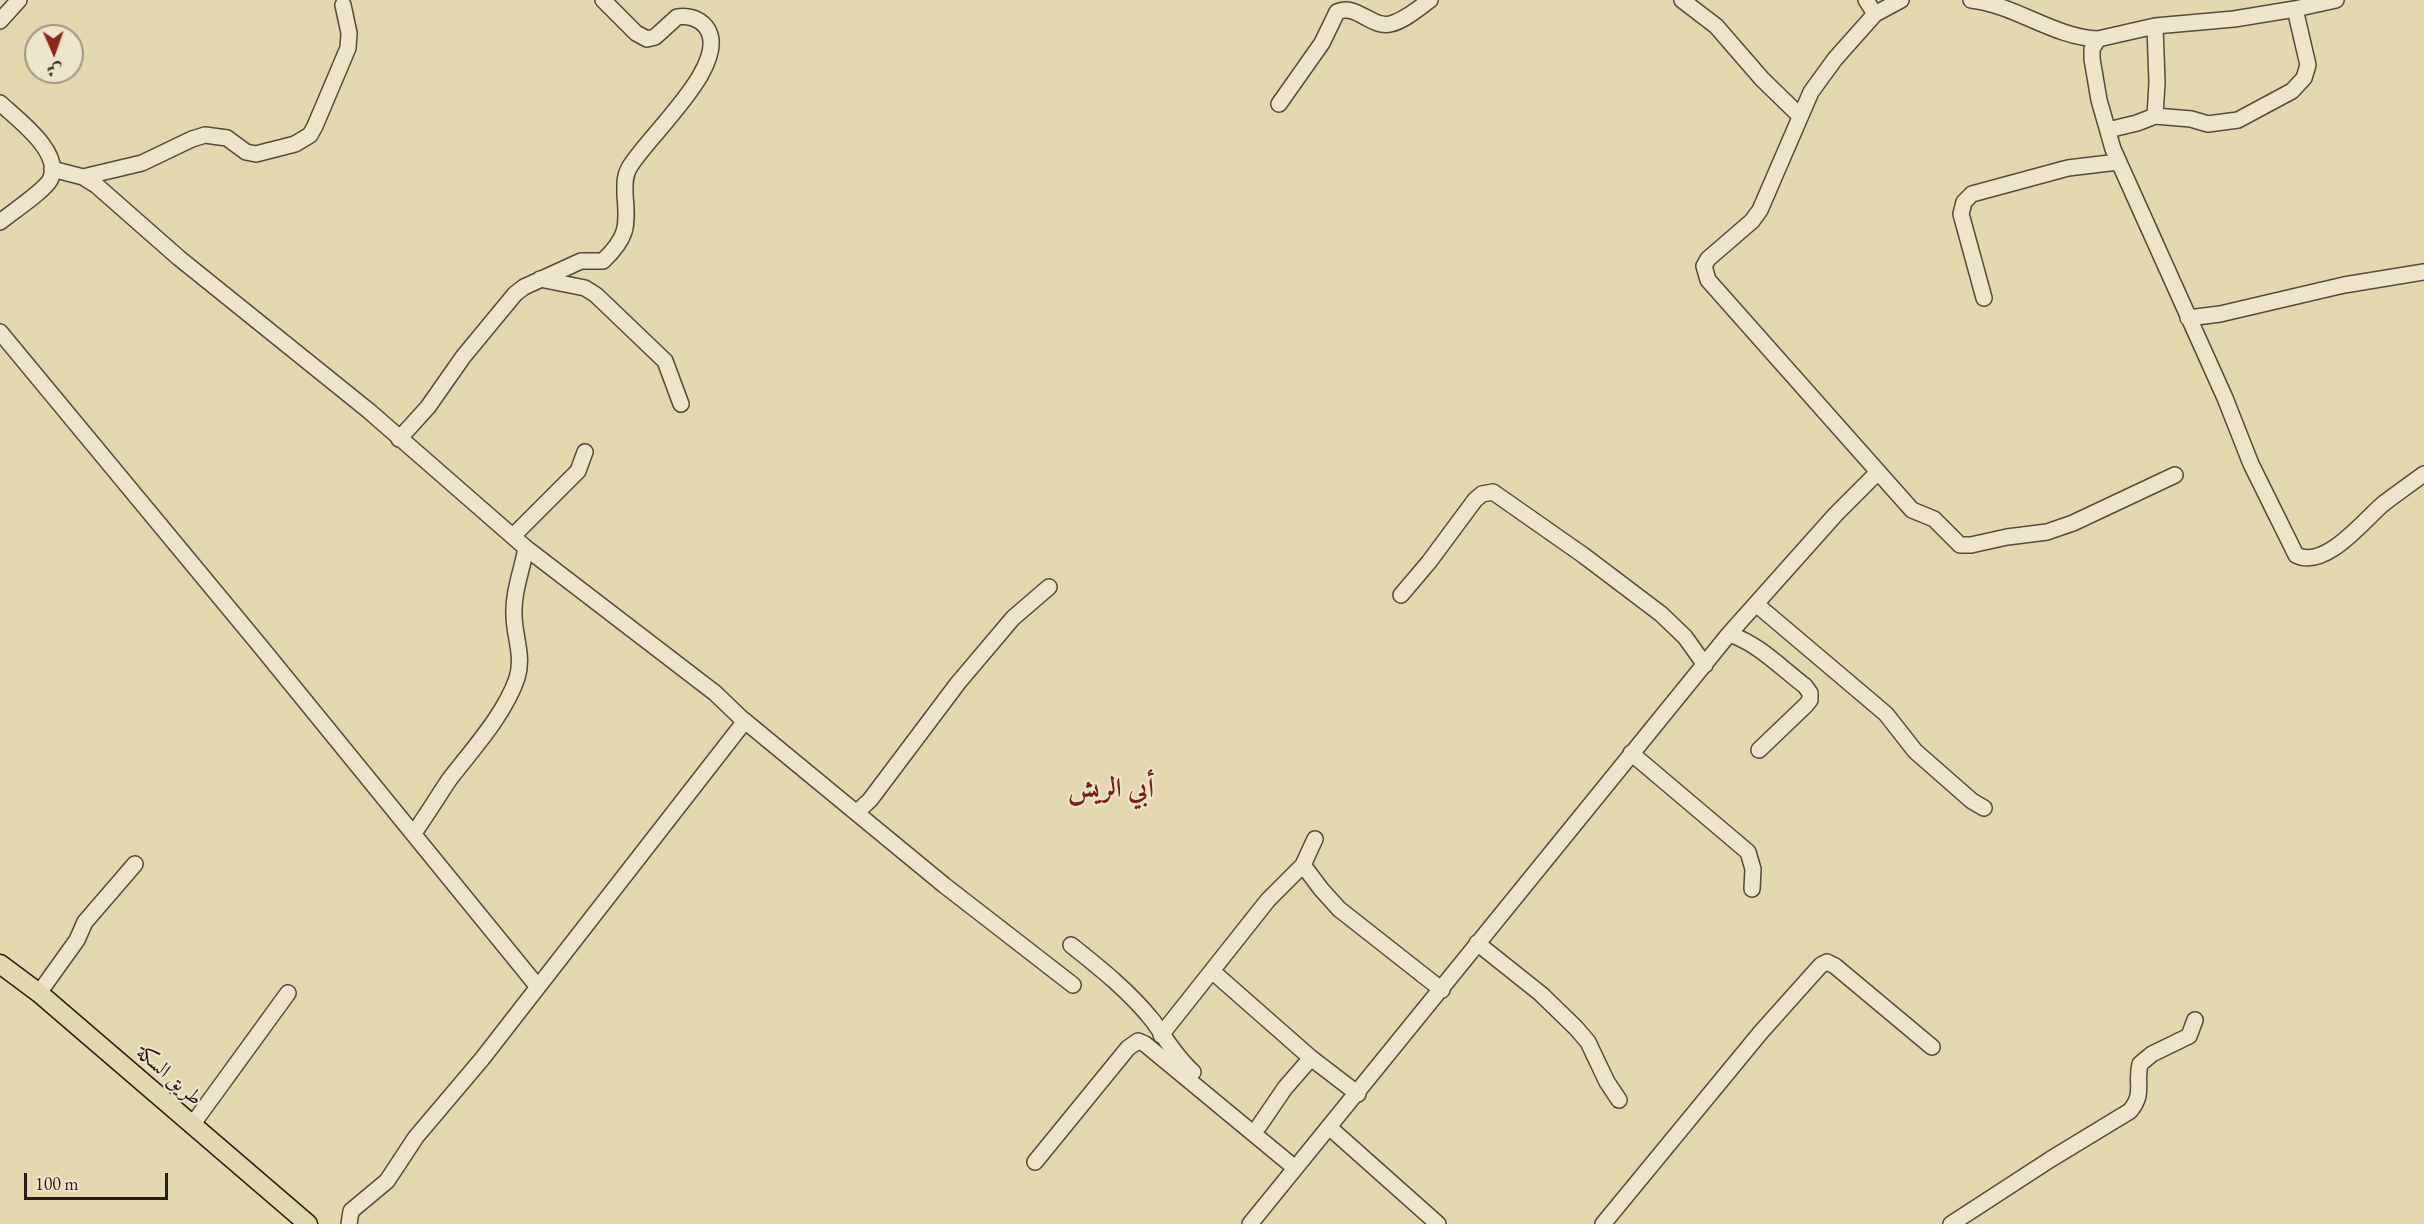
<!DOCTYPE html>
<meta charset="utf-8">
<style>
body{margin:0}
#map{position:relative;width:2424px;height:1224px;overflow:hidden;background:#e3d7ae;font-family:"EB Garamond",Amiri,serif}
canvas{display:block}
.north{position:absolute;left:24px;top:24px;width:60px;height:60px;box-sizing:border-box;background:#ede5ca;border:2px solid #9d9581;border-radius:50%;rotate:178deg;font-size:16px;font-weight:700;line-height:24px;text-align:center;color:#251c14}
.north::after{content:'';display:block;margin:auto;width:21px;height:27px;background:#8f2418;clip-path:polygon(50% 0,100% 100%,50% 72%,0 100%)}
.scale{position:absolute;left:24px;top:1173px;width:144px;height:27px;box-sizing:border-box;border:3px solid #251c14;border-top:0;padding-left:8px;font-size:18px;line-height:21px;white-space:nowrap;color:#251c14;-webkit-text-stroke:4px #ede5ca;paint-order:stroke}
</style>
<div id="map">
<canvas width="2424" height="1224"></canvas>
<div class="north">ش</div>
<div class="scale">100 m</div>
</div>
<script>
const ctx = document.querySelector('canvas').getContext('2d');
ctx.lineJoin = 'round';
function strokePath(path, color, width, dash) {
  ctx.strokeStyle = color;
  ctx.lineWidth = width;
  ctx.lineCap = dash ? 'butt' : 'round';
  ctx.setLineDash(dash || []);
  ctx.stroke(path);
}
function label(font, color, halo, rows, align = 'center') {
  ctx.font = font + ' "EB Garamond",Amiri,serif';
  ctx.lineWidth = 4.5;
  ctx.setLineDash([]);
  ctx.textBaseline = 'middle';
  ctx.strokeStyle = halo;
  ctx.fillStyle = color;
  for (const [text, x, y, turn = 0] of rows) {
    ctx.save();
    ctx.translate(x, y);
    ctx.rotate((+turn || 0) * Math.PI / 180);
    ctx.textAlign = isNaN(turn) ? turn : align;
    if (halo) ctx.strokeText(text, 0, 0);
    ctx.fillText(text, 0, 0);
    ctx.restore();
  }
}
const minor = new Path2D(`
 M1682,0L1716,26L1762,79L1799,115
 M1866,0L1875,14
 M1901,0L1875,14L1835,59L1811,92L1760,210L1752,221L1708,259L1704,266L1708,280L1912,510L1934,519L1960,545H1971L2007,537L2047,532L2073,523L2175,475
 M1971,0C2016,5 2053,37 2098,39
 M2336,0L2295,9L2234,19L2155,26L2098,39L2092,49V59L2099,100L2113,149L2225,398L2251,464L2296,555C2325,570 2363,521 2383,504C2396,494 2410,484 2424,474
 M0,21L19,0
 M2155,26L2157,83L2155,116L2191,119L2208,124L2238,120L2292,91L2304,78L2308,65L2295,9
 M0,103C17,119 64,153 50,180C44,191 11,213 0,222
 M1279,104L1322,43L1337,12C1356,3 1371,28 1390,24C1404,21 1419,8 1430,0
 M2108,130L2137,123L2155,116
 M52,169L83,177L96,185L179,258L369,411L526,548L715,693L740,717L944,885L1073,985
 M83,177L142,163L192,139L205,135L227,138L246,152L256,154L295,144L310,135L315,126L348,48L349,33L343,5
 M540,279L585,288L596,295L665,361L681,404
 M1984,298L1961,214L1964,202L1972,194L2068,168L2118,162
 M2188,318L2220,314L2344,285L2424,272
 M0,332L261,647L538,987L745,721
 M399,439L428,407L463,357L515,294L524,287L581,261H603C627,238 628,227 625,195C625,185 624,177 629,168C647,136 733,63 706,27C699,18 687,15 677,17L655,37L647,39L636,33L603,0
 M513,536L578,471L585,452
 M1401,595L1429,562L1475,500L1482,494L1493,492L1583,555L1661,614L1685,637L1705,665
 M1756,604L1886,714L1915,751L1972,801L1984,808
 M1729,634C1759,644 1780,667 1805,686L1810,693V700L1806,705L1759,750
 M1631,753L1748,852L1753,869L1752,889
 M857,812L870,800L958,683L1013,618L1049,587
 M414,833C426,816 437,798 449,780C472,750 505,714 517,678C524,656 514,636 514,615C513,592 522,570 526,548
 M1315,839L1303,865L1321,889L1339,909L1442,990
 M1477,943L1541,994L1576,1028L1588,1042L1607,1082L1619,1100
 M1071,945C1100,968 1130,992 1153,1021C1166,1039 1176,1057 1193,1072
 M1212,971L1311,1058
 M39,993L77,940L85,922L135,864
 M1161,1035L1268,900L1303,865
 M192,1125L288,993
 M1259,1126L1285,1088L1311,1058L1358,1094
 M1329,1127L1438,1224
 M1035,1162L1128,1048L1138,1041L1145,1044L1295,1168
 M349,1224L351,1211L387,1181L416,1137L482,1059L538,987
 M1250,1224L1729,634L1836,514L1877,473
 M1603,1224L1761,1032L1821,965L1827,962L1835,966L1932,1047
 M1951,1224L2051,1159L2130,1111C2145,1093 2135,1083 2140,1064L2152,1054L2189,1036L2195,1020`);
const major = new Path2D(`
 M0,964L39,993L308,1224`);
strokePath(minor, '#544b3a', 18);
strokePath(major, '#251c14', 21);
strokePath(minor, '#ede5ca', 15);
strokePath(major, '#e3d7ae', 18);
label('21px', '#251c14', '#ede5ca', [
 ["طريق السكة",169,1076,41]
]);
label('bold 27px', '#7a1f14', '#ede5ca', [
 ["أبي الريش",1111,790]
]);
</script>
